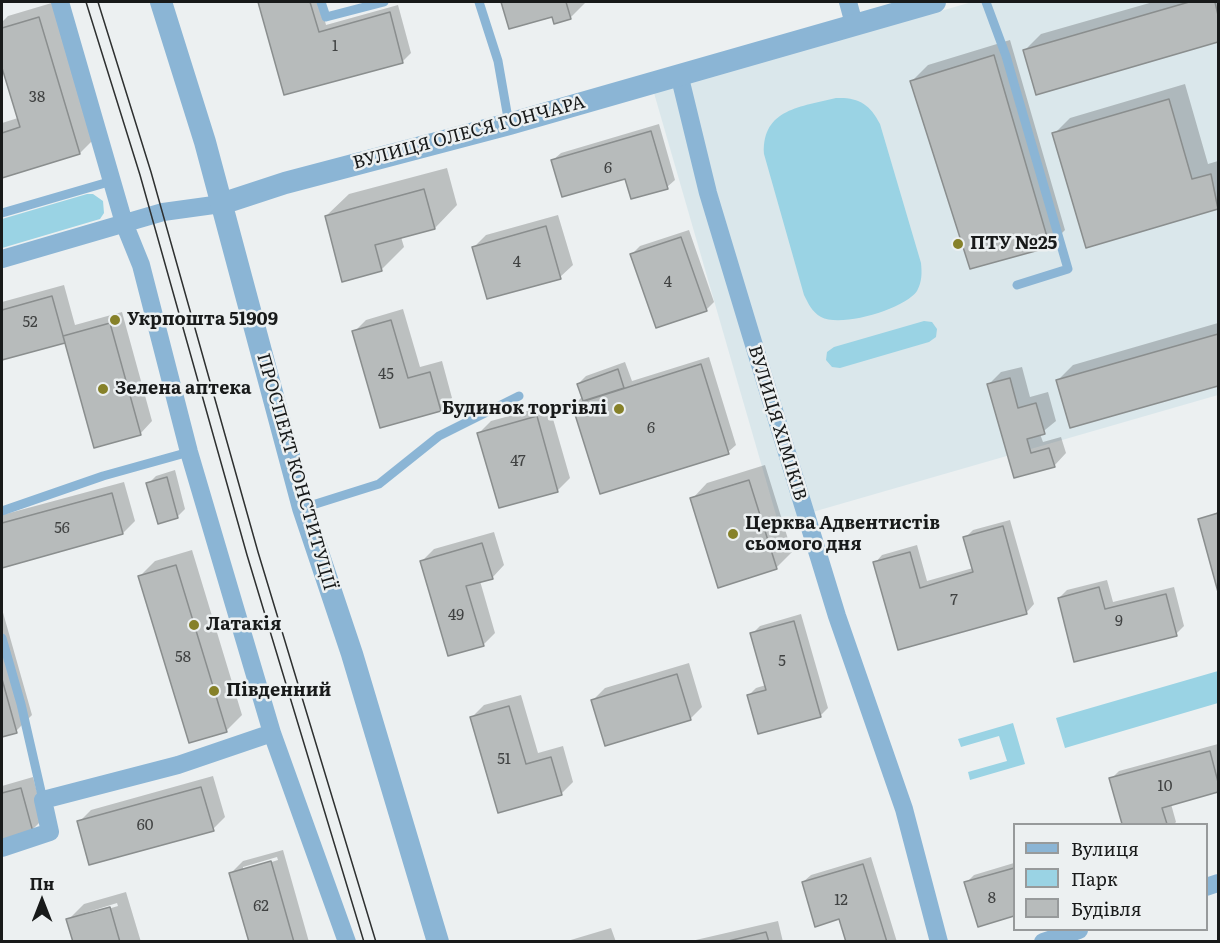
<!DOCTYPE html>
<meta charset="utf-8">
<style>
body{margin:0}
#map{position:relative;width:1220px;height:943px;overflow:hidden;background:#ecf0f1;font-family:Literata,serif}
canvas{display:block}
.frame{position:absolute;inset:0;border:3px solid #181a1a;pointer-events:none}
.legend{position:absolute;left:1013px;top:823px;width:195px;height:108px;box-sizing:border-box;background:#ecf0f1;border:2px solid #979a9b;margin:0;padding:8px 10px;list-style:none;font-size:18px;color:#181a1a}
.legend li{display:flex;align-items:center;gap:12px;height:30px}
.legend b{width:30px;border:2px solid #979a9b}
.north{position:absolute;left:12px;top:871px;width:60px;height:60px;-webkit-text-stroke:4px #ecf0f1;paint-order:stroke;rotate:0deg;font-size:16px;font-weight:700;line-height:24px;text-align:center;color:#181a1a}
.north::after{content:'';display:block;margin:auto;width:21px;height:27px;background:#181a1a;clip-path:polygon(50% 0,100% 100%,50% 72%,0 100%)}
</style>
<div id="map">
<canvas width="1220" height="943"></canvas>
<div class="frame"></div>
<ul class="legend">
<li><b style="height:8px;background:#8bb5d5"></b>Вулиця</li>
<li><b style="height:16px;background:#9ad3e4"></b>Парк</li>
<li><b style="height:16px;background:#b7bbbb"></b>Будівля</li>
</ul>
<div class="north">Пн</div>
</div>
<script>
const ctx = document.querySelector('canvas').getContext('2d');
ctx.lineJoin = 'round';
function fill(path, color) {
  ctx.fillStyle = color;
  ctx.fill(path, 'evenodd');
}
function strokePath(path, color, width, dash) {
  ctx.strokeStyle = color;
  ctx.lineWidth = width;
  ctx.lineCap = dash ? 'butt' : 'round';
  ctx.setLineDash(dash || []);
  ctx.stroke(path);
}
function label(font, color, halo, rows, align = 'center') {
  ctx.font = font + ' Literata,serif';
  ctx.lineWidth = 5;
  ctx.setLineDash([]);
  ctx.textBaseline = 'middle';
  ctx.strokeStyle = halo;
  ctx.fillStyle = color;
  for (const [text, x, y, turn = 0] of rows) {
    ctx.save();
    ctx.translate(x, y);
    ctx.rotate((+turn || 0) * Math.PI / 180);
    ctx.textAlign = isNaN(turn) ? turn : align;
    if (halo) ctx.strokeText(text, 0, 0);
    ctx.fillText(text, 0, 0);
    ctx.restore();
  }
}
fill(new Path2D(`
 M972,2H1218V395L778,522L654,93Z`), '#dae7eb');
fill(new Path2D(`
 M836,98C858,97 870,104 880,124L921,263C922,273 922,282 917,291C905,309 841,328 821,317C812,312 808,303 804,295L764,154C762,108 802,107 836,98Z
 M87,194H93L103,201L104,213L100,219L2,248V219Z
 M924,321L932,322L937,329L936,337L929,342L840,368L832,367L826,360L827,352L834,347Z
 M1218,671V703L1065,748L1056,718Z
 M1013,723L1025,764L970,780L968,772L1007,761L999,736L961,747L958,739Z`), '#9ad3e4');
fill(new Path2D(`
 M55,2L96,137L80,153L2,176V123L18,118L2,63V22L8,16Z
 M260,2H320L326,25L398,5L411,53L403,61L285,93Z
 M502,2H586L570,18L553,15L510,27Z
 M1153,2H1218V40L1037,93L1025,50L1041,34Z
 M1010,40L1065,230L1049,246L912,81L928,65Z
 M1185,84L1208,164L1218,161V208L1087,246L1054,134L1070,118Z
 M659,124L675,180L667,187L553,160L561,153Z
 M447,168L457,205L435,228L401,237L404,247L381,270L326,216L349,194Z
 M558,215L573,265L560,277L474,247L486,235Z
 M689,230L714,302L706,310L632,254L640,246Z
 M64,285L75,325L122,312L152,421L140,434L66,341L2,359V302Z
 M403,309L420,367L442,361L452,398L440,410L354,332L366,320Z
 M1218,323V384L1071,426L1058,380L1073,365Z
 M709,357L736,445L728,452L574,405L583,396L578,384L586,376L625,362L632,381Z
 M1022,367L1030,397L1048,392L1056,421L1040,434L1043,442L1061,437L1066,453L1054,466L1015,476L989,384L1001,372Z
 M549,405L570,478L558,490L500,506L479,433L491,421Z
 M765,465L792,552L776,568L692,499L707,483Z
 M175,470L185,509L178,516L148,484L156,476Z
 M124,482L135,521L123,533L2,567V515Z
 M1218,512V587L1199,520Z
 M1010,520L1034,604L1027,612L899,649L875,563L882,555L917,545L927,581L973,568L965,538L973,530Z
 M494,532L504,565L492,578L480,581L495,633L483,645L422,561L434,549Z
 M192,550L242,715L226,731L139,577L155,561Z
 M1107,580L1113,602L1174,587L1184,626L1176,634L1059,598L1067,590Z
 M2,609L32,715L16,731L2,736Z
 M801,614L828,708L820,716L748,696L756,688L766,685L752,634L760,626Z
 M689,663L702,707L690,719L593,700L605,688Z
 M521,695L538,753L563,746L573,782L561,794L499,811L472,717L484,705Z
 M1218,744V791L1171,804L1176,822L1174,824H1123L1111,779L1119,771Z
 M213,776L225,817L213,829L79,822L91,810Z
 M33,777L44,818L32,830L2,839V786Z
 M283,850L309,942H250L231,873L243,861ZM277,857L278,860L243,871V867Z
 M871,857L897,942H848L840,918L803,882L811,875Z
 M1014,863V915L979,925L966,883L974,875Z
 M126,892L141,942H74L68,920L84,904ZM117,903L118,906L85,916V913Z
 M778,921L783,942H687Z
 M611,928L616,942H564Z`), '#0003');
const building = new Path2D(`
 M258,2H310L319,32L390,12L403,63L284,95Z
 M501,2H566L571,19L554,24L552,17L509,29Z
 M1189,2H1215L1218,15V42L1036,95L1023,50Z
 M39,17L80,154L2,178V133L20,127L2,68V28Z
 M994,55L1050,247L970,269L910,81Z
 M1169,99L1192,179L1211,174L1218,209L1086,248L1052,133Z
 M651,131L668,189L631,199L625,179L562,197L551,160Z
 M424,189L435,229L375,245L382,271L342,282L325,216Z
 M546,226L561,279L487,299L472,247Z
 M681,237L707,311L656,328L630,254Z
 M52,296L65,343L2,360V310Z
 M391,320L408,378L430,372L441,411L380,428L352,331Z
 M110,323L141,435L94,448L63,336Z
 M1218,334V386L1070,428L1056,380Z
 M701,364L729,454L600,494L572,405Z
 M618,369L624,388L583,401L577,384Z
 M1010,378L1018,408L1036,403L1045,434L1027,439L1031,453L1049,448L1055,467L1014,478L987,384Z
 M537,416L558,492L499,508L477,433Z
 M167,477L178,518L158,524L146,483Z
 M749,480L777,569L718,588L690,498Z
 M112,493L123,534L2,568V523Z
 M1218,513V592L1198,519Z
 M1003,526L1027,614L898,650L873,562L910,552L920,588L973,572L963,537Z
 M482,543L493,579L466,586L484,646L448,656L420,561Z
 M176,565L227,732L189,743L138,576Z
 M1099,587L1105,609L1166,594L1177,636L1074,662L1058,598Z
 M794,621L821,717L758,734L747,695L766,690L750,633Z
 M677,674L691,720L605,746L591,700Z
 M2,679L17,733L2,737Z
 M509,706L526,764L551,757L562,795L498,813L470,717Z
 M1210,751L1218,782V792L1162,808L1167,824H1122L1109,778Z
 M201,787L214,831L89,865L77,821Z
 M21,788L33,832L2,840V793Z
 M271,861L294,942H249L229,873Z
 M863,864L887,942H846L839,919L815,927L802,882Z
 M1014,868V916L978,927L964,882Z
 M110,907L120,942H73L66,919Z
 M766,932L769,942H724Z`);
fill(building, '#b7bbbb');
strokePath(building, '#8a8e8e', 1.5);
strokePath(new Path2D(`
 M321,2L326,17L384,2
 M479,2L498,61L509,124
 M986,2L1006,56L1068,269L1017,285
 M2,213L112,181
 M303,508L379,484L439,436L519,396
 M2,511L103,476L189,452
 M2,638L21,704L43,800`), '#8bb5d5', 9);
strokePath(new Path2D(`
 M60,2L124,223L141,265L189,452L272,733L347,942
 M848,2L854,24
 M679,74L708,193L750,332L837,616L904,809L939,942
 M2,259L163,212L221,204
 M2,848L50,832L43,800L178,765L272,733
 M1206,887L1218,883
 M1043,942L1079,930`), '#8bb5d5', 18);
strokePath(new Path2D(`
 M161,2L205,142L303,508L352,654L438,942
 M221,204L285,183L509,124L935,2`), '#8bb5d5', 22);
strokePath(new Path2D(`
 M86,2L140,175L247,555L364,942
 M98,2L151,172L258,552L376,942`), '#2e3030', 1.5);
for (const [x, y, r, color] of [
 [958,244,6,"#868129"],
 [115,320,6,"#868129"],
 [103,389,6,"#868129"],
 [619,409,6,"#868129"],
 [733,534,6,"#868129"],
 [194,625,6,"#868129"],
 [214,691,6,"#868129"]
]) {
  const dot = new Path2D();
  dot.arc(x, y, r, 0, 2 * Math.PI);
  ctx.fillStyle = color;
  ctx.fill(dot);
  strokePath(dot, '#ecf0f1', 2);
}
label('15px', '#404242', null, [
 ["1",335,47],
 ["38",37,98],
 ["6",608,169],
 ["4",517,263],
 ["4",668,283],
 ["52",30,323],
 ["45",386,375],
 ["6",651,429],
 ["47",518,462],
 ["56",62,529],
 ["7",954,601],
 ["49",456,616],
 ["9",1119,622],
 ["58",183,658],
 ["5",782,662],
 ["51",504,760],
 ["10",1165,787],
 ["60",145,826],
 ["8",992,899],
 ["12",841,901],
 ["62",261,907]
]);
label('18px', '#181a1a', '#ecf0f1', [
 ["ВУЛИЦЯ ОЛЕСЯ ГОНЧАРА",469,133,-15],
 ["ВУЛИЦЯ ХІМІКІВ",777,423,73],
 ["ПРОСПЕКТ КОНСТИТУЦІЇ",296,472,74]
]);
label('bold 18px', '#181a1a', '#ecf0f1', [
 ["ПТУ №25",970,244],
 ["Укрпошта 51909",127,320],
 ["Зелена аптека",115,389],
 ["Будинок торгівлі",607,409,"right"],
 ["Церква Адвентистів",745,524],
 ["сьомого дня",745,545],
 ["Латакія",206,625],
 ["Південний",226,691]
], 'left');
</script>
